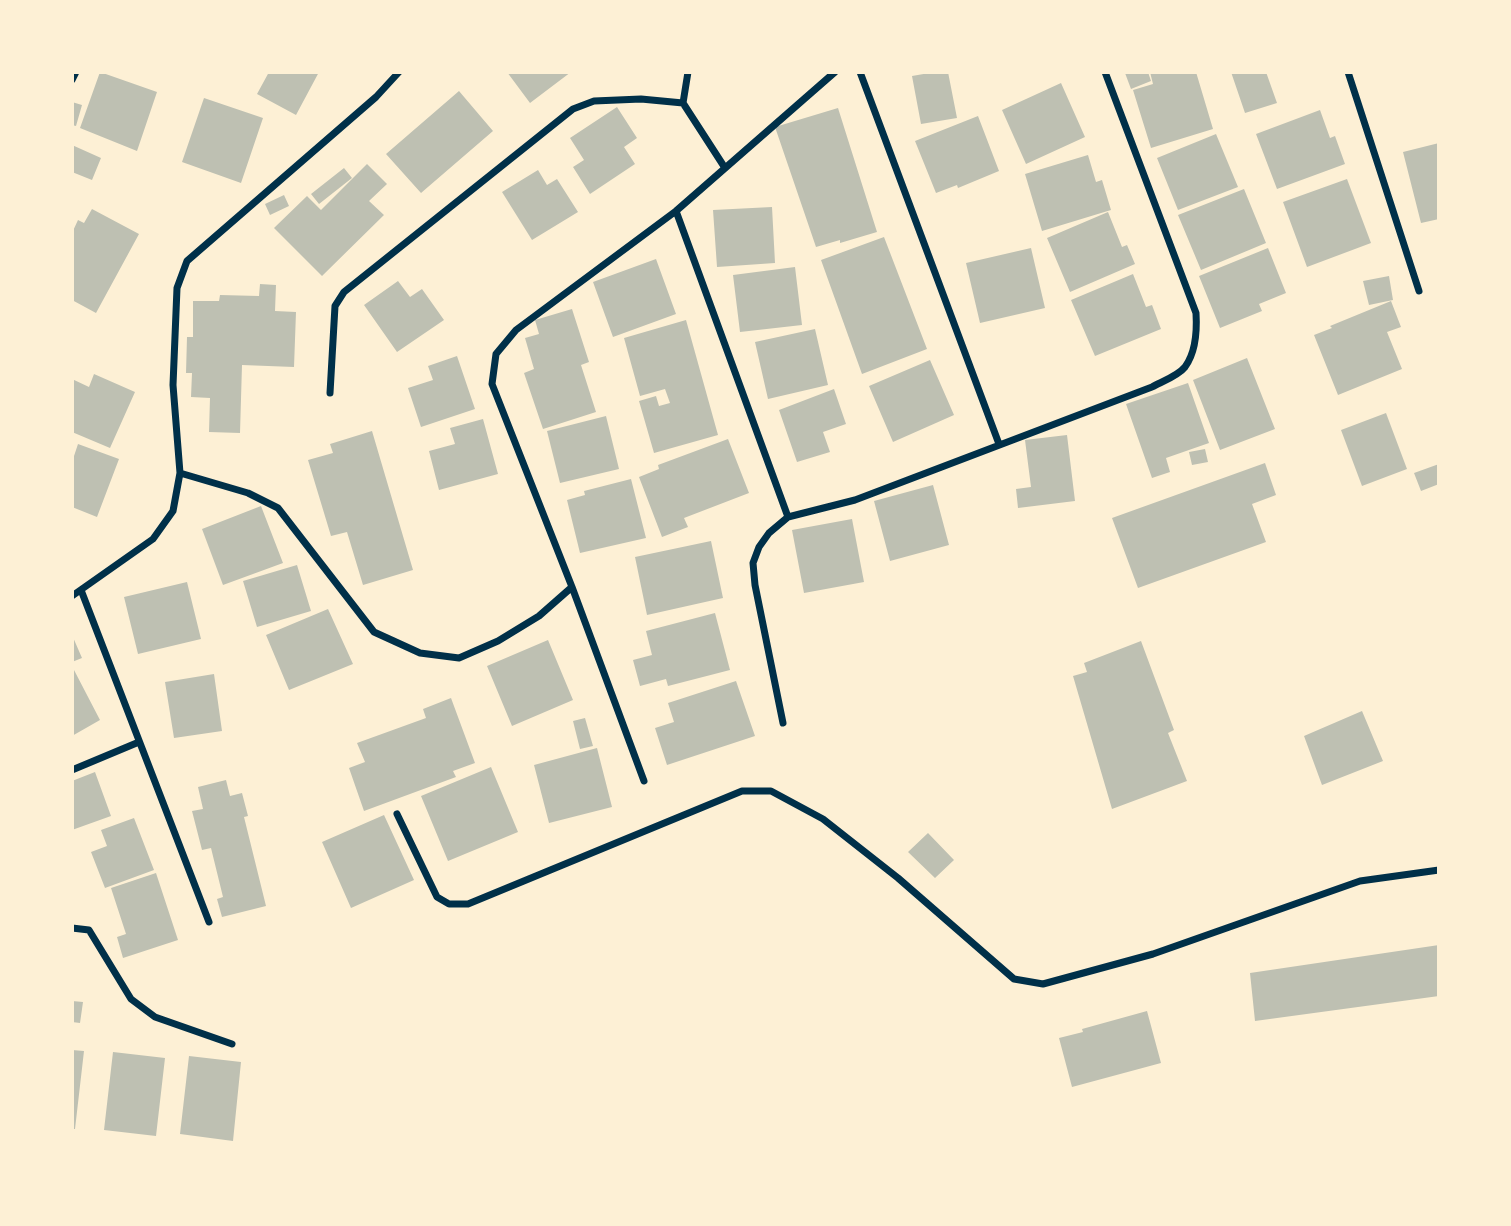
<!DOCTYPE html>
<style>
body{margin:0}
#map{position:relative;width:1511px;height:1226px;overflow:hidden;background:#fdf0d5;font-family:"Sofia Sans Condensed",sans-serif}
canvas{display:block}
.frame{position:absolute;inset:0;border:74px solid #fdf0d5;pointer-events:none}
</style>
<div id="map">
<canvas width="1511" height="1226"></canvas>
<div class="frame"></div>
</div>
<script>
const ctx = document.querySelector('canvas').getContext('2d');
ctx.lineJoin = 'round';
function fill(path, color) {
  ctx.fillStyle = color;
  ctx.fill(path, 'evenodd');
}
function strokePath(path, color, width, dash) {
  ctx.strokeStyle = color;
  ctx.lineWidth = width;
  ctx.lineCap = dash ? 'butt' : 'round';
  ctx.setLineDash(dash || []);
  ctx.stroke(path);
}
fill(new Path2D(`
 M100,72L157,92L137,151L80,128Z
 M269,72H319L296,115L257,94Z
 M507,72H571L530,103Z
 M935,72H948L957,118L921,124L912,76Z
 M1130,72H1148L1151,81L1131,89L1125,73Z
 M1150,72H1196L1213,129L1151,148L1133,90L1153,84Z
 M1231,72H1266L1277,103L1245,113Z
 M1061,83L1085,137L1026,164L1002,110Z
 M459,91L493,131L421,193L386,154Z
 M204,98L263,118L241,183L182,162Z
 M72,102L82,105L76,126L72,125Z
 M617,107L637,138L624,147L635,164L590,194L573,167L584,160L570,138Z
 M838,108L877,232L840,243V240L816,247L775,127Z
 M1320,110L1330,138L1335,136L1345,164L1277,189L1256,134Z
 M978,116L999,171L958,188L957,185L936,193L915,141Z
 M1216,134L1238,187L1178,210L1157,158Z
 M1439,143V219L1421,223L1403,152Z
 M72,145L101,158L92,180L72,172Z
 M1088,155L1096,182L1102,180L1111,210L1042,231L1025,174Z
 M367,164L387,184L369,201L384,215L322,276L274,228L307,196L321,210Z
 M344,168L352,178L319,204L311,194Z
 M538,170L547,185L557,179L578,212L532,240L502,192Z
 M1347,179L1371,243L1307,267L1283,202Z
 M1244,189L1266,243L1201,270L1178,215Z
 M284,195L289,206L270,215L265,204Z
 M772,207L775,263L717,267L713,210Z
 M92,209L139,234L96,313L72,300V233L78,220L84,223Z
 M1108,212L1122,247L1127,245L1135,264L1070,292L1047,238Z
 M884,237L927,349L862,374L821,260Z
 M1031,248L1045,308L980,323L966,263Z
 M1268,248L1286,293L1259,304L1262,311L1220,328L1199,276Z
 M656,259L676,314L613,337L593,282Z
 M795,267L802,325L740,332L733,275Z
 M1133,274L1146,307L1152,305L1161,329L1095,356L1071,300Z
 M1389,276L1393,300L1369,305L1363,281Z
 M398,281L410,297L422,289L444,320L397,352L364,305Z
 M260,284L276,285L275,311L296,312L294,367L242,365L240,433L209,432L210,398L191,397L192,373H186L187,337H193V301H219L220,295L259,296Z
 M1391,301L1401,327L1387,332L1402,369L1338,395L1314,335L1332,328L1330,326Z
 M572,309L589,362L581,365L596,412L543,429L524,373L534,369L525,338L539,334L535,320Z
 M686,320L718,435L654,453L639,401L656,396L659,406L670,403L665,389L640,396L624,338Z
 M815,329L828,385L768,399L755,342Z
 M457,356L475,409L421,427L408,388L433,380L428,366Z
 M1247,358L1275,429L1220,450L1193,380Z
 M930,360L954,415L893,442L869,386Z
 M94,374L135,392L110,448L72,432V379L89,387Z
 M1188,383L1209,443L1166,458L1170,472L1152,478L1126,404Z
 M834,389L846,424L823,432L830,452L797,462L779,410Z
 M1386,413L1407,469L1362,486L1341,430Z
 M606,416L619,469L560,483L547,431Z
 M483,419L498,474L439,490L429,451L455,444L450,428Z
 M372,431L413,570L363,585L347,532L331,536L308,460L333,453L330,444Z
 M1067,435L1075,501L1018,508L1016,489L1031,487L1025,440Z
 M728,439L749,493L684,518L688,527L662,537L639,477L659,469L658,465Z
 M78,444L119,459L97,517L72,507V462Z
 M1205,449L1208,462L1192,465L1189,452Z
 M1265,463L1276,495L1252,504L1266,542L1138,588L1112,518Z
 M1439,464V484L1421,491L1414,473Z
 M631,479L646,538L580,553L567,500L585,495L584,491Z
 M933,485L949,545L890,561L874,501Z
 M261,506L283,563L223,585L202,529Z
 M852,519L864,582L804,593L792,530Z
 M711,541L723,598L647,615L635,557Z
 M297,565L311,611L257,627L243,581Z
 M187,582L201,639L138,654L124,597Z
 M328,609L353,664L289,690L266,635Z
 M715,613L730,670L668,686L666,679L640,686L633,660L652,655L646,631Z
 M72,635L82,658L72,662Z
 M548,640L573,700L512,726L487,666Z
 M1141,641L1174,730L1168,733L1187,781L1112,809L1073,676L1087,672L1084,663Z
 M74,670L100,720L72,736V671Z
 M214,674L222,731L174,738L165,682Z
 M736,681L755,736L667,765L655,728L674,722L668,703Z
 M451,698L475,763L453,771L456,777L364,811L349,768L365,762L357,743L426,718L423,709Z
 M1362,711L1383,761L1322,785L1304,736Z
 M585,718L593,746L580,749L573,721Z
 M597,748L612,807L549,823L534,765Z
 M491,767L518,832L448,861L421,796Z
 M95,772L111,816L72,830V781Z
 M226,780L230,796L242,793L248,816L244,817L266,906L222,917L217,899L223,897L211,848L202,850L192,811L203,809L198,787Z
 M384,815L414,880L351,908L322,842Z
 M134,818L154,870L105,888L91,852L107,846L101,830Z
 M928,833L954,860L935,878L908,852Z
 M156,873L178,940L123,958L117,937L126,934L111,888Z
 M1439,945V996L1255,1021L1250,973Z
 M72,1001L83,1002L80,1023L72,1022Z
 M1147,1011L1161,1063L1072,1087L1059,1038L1083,1032L1082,1029Z
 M72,1050L84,1051L75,1129H72Z
 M113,1052L165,1058L156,1136L104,1130Z
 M189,1056L241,1062L233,1141L180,1134Z`), '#bec0b2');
strokePath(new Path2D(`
 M688,72L683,103L725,168
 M860,72L999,444
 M1348,72L1419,291
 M72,80L76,72
 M676,211L788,517
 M330,393L335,306L344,292L573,109L594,101L641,99L683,103
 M180,473L248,493L278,508L374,632L420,653L459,658L498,641L539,616L572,587L492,384L496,354L516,330L676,211L835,72
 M572,587L644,781
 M81,590L209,922
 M72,596L153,539L173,511L180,473L173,385L177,288L187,261L376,97L399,72
 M783,723L755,585L753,563L759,547L769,533L788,517L855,500L1152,387C1161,382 1178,376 1185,367C1196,352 1197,330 1196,313L1105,72
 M72,770L139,742
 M397,814L437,897L449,904H468L742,791H771L823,819L898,878L1014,979L1043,984L1153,954L1360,881L1439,870
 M72,928L89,930L131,999L155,1017L232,1044`), '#003049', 7);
</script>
